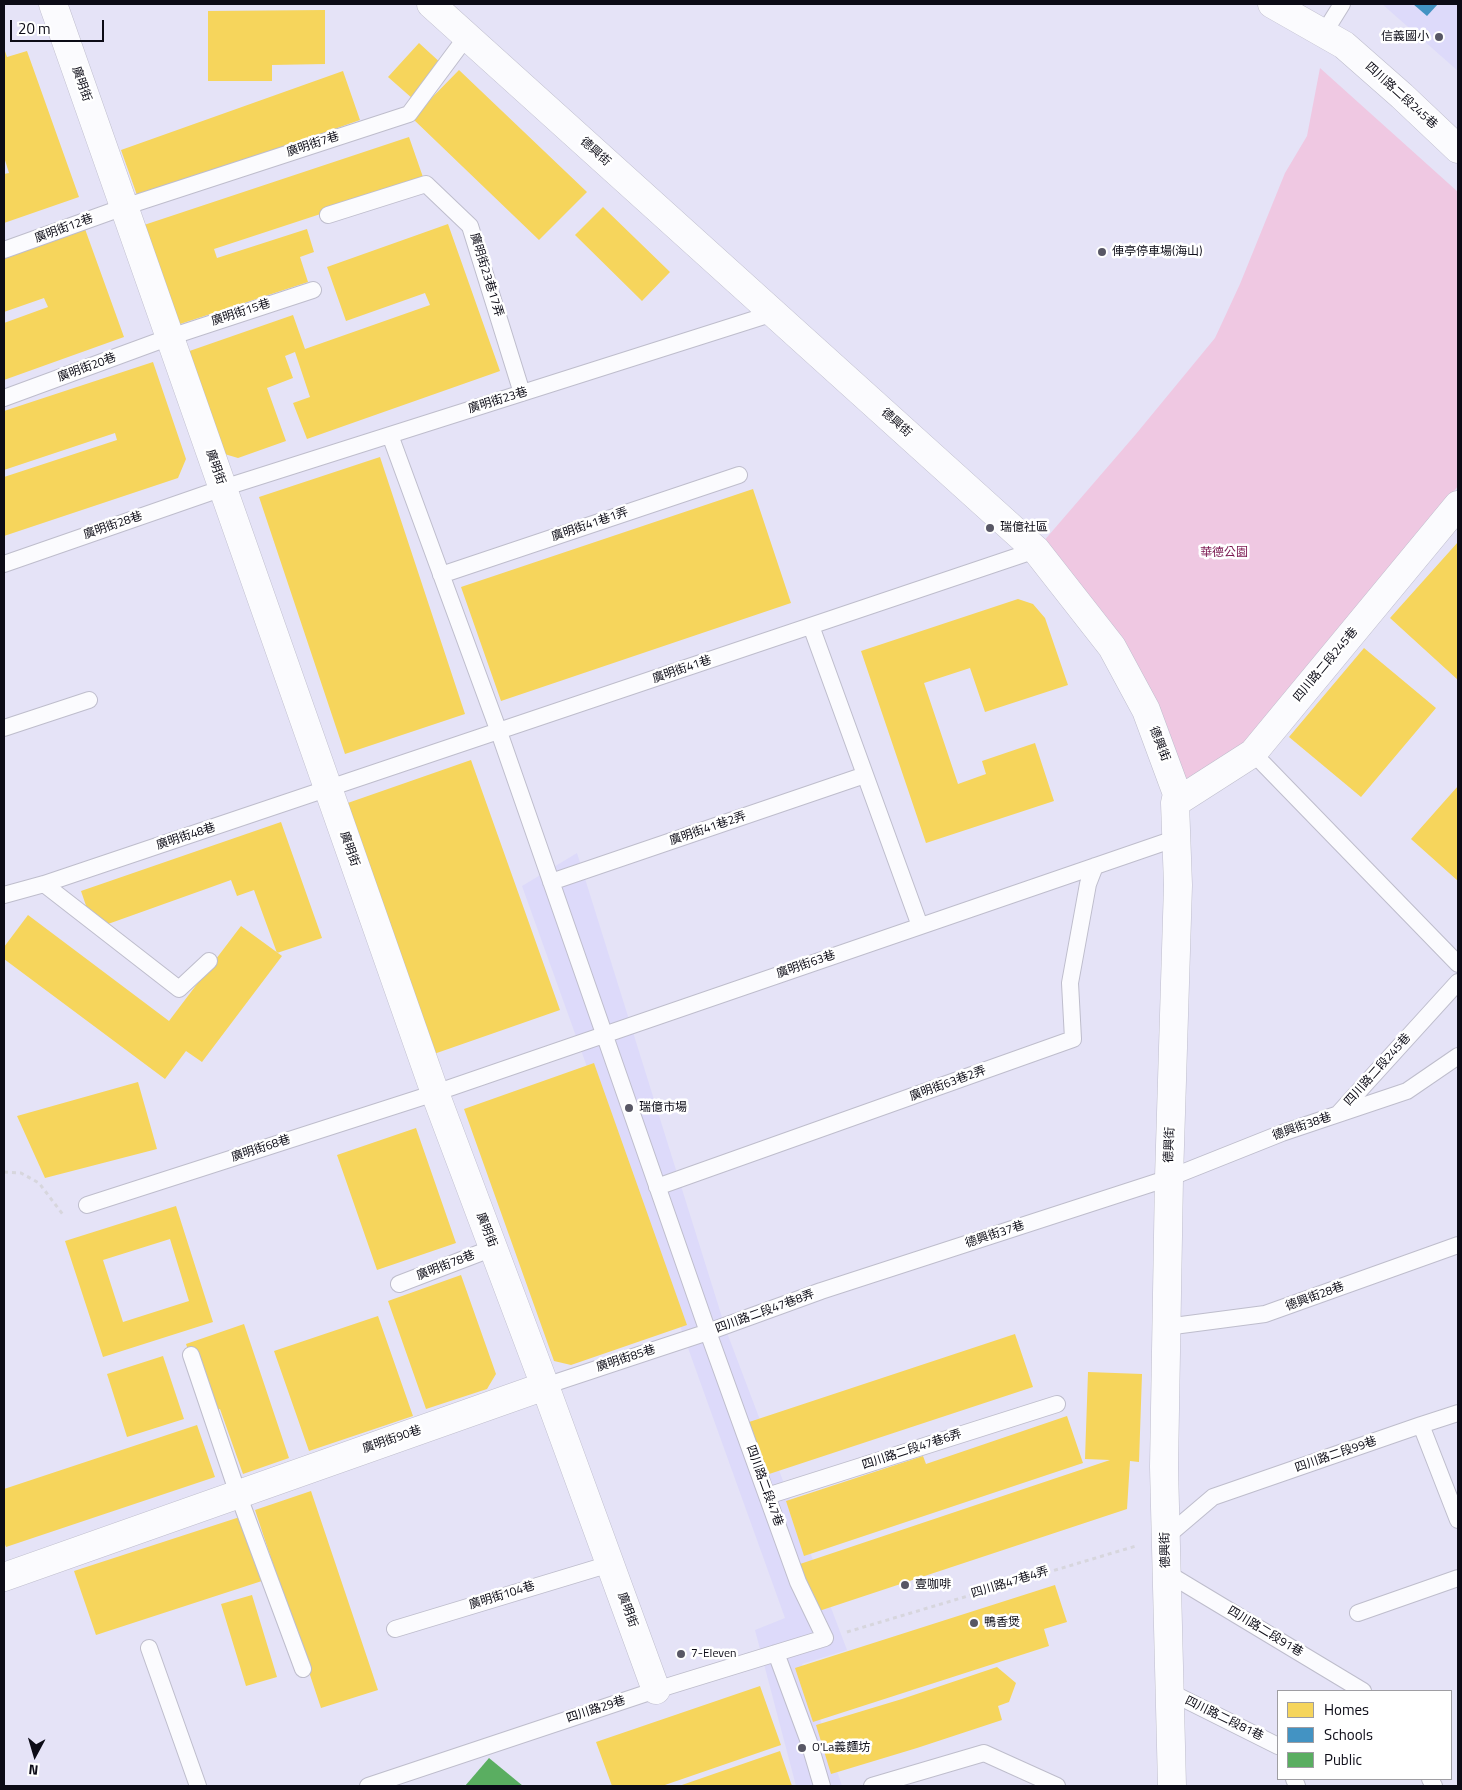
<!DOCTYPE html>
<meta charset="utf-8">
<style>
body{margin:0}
#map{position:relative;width:1462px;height:1790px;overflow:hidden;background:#e5e3f7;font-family:"Titillium Web",sans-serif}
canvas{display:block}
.frame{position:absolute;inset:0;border:5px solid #0c0b16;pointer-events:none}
.legend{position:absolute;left:1277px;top:1690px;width:175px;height:90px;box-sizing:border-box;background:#fff;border:1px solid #9e9da2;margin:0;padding:6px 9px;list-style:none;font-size:15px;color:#0c0b16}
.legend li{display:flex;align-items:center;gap:10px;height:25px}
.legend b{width:25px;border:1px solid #9e9da2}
.north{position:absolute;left:10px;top:1730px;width:50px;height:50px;-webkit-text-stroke:4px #fff;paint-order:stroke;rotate:186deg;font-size:14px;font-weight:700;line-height:20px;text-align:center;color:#0c0b16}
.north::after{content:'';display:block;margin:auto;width:18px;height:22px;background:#0c0b16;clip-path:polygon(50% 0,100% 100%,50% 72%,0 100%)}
.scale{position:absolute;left:10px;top:20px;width:94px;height:22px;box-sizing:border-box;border:2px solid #0c0b16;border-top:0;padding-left:6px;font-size:15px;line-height:18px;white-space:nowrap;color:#0c0b16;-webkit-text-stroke:4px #fff;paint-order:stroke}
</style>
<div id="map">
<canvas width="1462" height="1790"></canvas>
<div class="frame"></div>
<ul class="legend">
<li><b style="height:14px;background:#f6d55c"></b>Homes</li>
<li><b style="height:14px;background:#4393c3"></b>Schools</li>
<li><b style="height:14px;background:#5aae61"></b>Public</li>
</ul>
<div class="north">N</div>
<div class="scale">20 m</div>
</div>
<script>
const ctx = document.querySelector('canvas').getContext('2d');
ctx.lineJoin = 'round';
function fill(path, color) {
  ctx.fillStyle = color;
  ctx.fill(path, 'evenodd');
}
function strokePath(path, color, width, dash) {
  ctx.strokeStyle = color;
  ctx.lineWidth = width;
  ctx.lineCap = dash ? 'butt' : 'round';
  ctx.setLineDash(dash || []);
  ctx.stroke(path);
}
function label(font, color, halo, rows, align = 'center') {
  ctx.font = font + ' "Titillium Web","Noto Sans TC",sans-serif';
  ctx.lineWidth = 5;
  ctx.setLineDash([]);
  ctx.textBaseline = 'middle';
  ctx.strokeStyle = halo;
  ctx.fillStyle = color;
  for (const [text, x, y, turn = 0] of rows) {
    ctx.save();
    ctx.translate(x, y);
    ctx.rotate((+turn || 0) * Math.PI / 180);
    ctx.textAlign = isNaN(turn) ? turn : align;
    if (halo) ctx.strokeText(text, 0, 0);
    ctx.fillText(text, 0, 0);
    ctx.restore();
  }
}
fill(new Path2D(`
 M1382,4H1458V71Z
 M577,853L726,1330L847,1650L802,1664L842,1786H796L755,1630L785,1618L522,886Z`), '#dddafa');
fill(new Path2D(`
 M1320,68L1458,192V486L1253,753L1177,794L1112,647L1036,550L1136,434L1215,338L1240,284L1285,173L1307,136Z`), '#efc8e2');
fill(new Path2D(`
 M325,10V64L272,65V81H208V11Z
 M419,43L443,65L413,99L388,77Z
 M4,48L7,57L27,51L79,197L4,223V174L9,173L4,157Z
 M459,70L587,192L539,240L412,118Z
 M343,71L360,120L138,198L121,150Z
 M409,137L424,180L214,249L217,258L307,229L314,252L300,257L308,282L174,326L141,226Z
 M603,207L670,272L642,301L575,235Z
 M448,224L500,371L307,439L293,403L310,397L295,352L285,356L293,378L267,388L286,441L238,458L211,450L178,355L293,315L305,349L430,305L425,293L346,321L327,267Z
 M85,229L124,337L4,380V323L48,307L44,298L4,312V258Z
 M153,362L186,459L178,478L4,536V477L117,440L115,433L4,470V411Z
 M380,457L465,714L345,754L259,497Z
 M753,489L791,603L501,701L461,587Z
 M1458,542V680L1390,618Z
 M1018,599L1033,604L1045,618L1068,685L985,712L970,668L924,683L958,784L986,774L982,761L1035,743L1054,801L926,843L861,651Z
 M1364,648L1436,708L1361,797L1289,737Z
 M471,760L560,1010L431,1055L342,805Z
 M1458,786V881L1411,839Z
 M281,822L322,938L277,953L254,890L237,896L231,880L94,929L81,891Z
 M28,915L169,1021L241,926L282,956L202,1062L186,1051L165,1079L4,959V947Z
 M594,1063L687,1325L571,1365L554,1361L464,1109Z
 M138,1082L157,1149L45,1178L17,1116Z
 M416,1128L456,1243L377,1270L337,1155Z
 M176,1206L213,1322L103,1357L65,1241ZM170,1239L189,1301L123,1322L103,1260Z
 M461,1275L496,1374L487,1389L426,1409L388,1301Z
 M378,1316L413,1416L309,1451L274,1351Z
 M244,1324L289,1458L243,1474L220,1409L209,1412L186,1344Z
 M1015,1334L1033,1387L754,1479L737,1426Z
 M163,1356L184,1419L127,1437L107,1374Z
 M1088,1372L1142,1374L1139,1462L1130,1461L1127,1509L816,1612L800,1564L1110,1460L1085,1459Z
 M1067,1416L1083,1463L804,1556L786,1501L923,1456L926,1464Z
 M197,1425L215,1477L6,1547L4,1542V1489Z
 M311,1491L378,1690L321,1708L255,1510Z
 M246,1515L268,1579L96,1635L74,1571Z
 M1055,1585L1067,1622L1044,1629L1049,1646L813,1722L795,1668Z
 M252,1595L277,1677L246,1686L221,1604Z
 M997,1667L1016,1683L1009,1702L998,1706L1002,1720L917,1748L831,1774L816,1725L902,1699Z
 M760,1686L781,1745L662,1786H612L596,1742Z
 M780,1751L792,1786H679Z`), '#f6d55c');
fill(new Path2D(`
 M1413,4H1438L1427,16Z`), '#4393c3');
fill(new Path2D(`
 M489,1758L523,1786H465Z`), '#5aae61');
const service = new Path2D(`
 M1324,33L1342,4
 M328,215L426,184L470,226L522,393
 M4,250L124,207L409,114L467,36
 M4,398L170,337L313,290
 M4,564L223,488L774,313
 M441,575L739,475
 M811,626L920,926
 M4,728L89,700
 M1253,753L1458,964
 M551,882L865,775
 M44,884L179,989L209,961
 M4,895L44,884L1036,550
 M1339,1113L1458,982
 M657,1187L1073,1039L1070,983L1088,884L1095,866
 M87,1205L435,1093L1177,838
 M399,1284L493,1248
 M1166,1327L1265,1314L1458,1245
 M191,1355L238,1494L303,1669
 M545,1386L708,1332L821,1291L1169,1178L1282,1133L1407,1091L1458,1056
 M1421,1425L1458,1413
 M767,1496L1057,1404
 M1166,1537L1213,1497L1421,1425L1458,1520
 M1167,1573L1363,1691
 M1358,1613L1458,1578
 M395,1629L610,1564
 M149,1648L198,1786
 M776,1653L809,1742L822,1786
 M1170,1692L1278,1746
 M1294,1779L1297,1786
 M1430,1779L1434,1786
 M368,1786L656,1690L825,1638L798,1582L708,1332L499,732L390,435
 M872,1786L984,1753L1057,1786`);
const minor = new Path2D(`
 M53,4L435,1093L545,1386L656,1690
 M431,4L1036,550L1112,647L1146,710L1177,794L1175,803L1178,885L1169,1178L1164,1467L1172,1786
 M1272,4L1344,45L1402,96L1458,149
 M1175,803L1253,753L1458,505
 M4,1577L545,1386`);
strokePath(service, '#bebdcc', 18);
strokePath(minor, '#bebdcc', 29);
strokePath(new Path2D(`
 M4,1172L21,1173L39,1183L64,1216
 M847,1632L1136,1546`), '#d7d6dd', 3, [4, 4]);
strokePath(service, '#fbfbfe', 16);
strokePath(minor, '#fbfbfe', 28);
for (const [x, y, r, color] of [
 [1439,37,5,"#585765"],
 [1102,252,5,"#585765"],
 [990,528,5,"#585765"],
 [629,1108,5,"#585765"],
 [905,1585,5,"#585765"],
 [974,1623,5,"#585765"],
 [681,1654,5,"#585765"],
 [802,1748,5,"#585765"]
]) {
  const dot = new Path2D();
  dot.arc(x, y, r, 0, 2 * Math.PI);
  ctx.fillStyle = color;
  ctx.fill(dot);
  strokePath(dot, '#fff', 2);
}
label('12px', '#0c0b16', '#fff', [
 ["信義國小",1429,37,"right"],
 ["俥亭停車場(海山)",1112,252],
 ["瑞億社區",1000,528],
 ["瑞億市場",639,1108],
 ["壹咖啡",915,1585],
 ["鴨香煲",984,1623],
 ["7-Eleven",691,1654],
 ["O'La義麵坊",812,1748]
], 'left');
label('12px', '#0c0b16', '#fff', [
 ["廣明街",81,84,71],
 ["四川路二段245巷",1401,96,42],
 ["廣明街7巷",313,145,-18],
 ["德興街",595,152,42],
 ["廣明街12巷",64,229,-20],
 ["廣明街23巷17弄",486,275,73],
 ["廣明街15巷",241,313,-18],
 ["廣明街20巷",87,368,-20],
 ["廣明街23巷",498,401,-17],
 ["德興街",896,423,42],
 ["廣明街",215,467,71],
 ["廣明街41巷1弄",590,525,-19],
 ["廣明街28巷",113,526,-19],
 ["四川路二段245巷",1326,665,-50],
 ["廣明街41巷",682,670,-19],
 ["德興街",1159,744,69],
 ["廣明街41巷2弄",708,829,-19],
 ["廣明街48巷",186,837,-18],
 ["廣明街",349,849,71],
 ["廣明街63巷",806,965,-19],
 ["四川路二段245巷",1378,1070,-48],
 ["廣明街63巷2弄",948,1084,-20],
 ["德興街38巷",1302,1127,-19],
 ["德興街",1170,1145,-88],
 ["廣明街68巷",261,1149,-18],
 ["廣明街",486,1230,69],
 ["德興街37巷",995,1235,-18],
 ["廣明街78巷",446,1266,-21],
 ["德興街28巷",1315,1297,-20],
 ["四川路二段47巷8弄",765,1312,-20],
 ["廣明街85巷",626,1359,-18],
 ["廣明街90巷",392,1440,-19],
 ["四川路二段47巷6弄",912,1450,-18],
 ["四川路二段99巷",1336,1455,-19],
 ["四川路二段47巷",764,1486,70],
 ["德興街",1166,1550,-91],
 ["四川路47巷4弄",1010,1583,-17],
 ["廣明街104巷",502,1596,-17],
 ["廣明街",627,1610,70],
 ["四川路二段91巷",1265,1632,31],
 ["四川路29巷",596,1710,-18],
 ["四川路二段81巷",1224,1719,26]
]);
label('12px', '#7a1750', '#fff', [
 ["華德公園",1224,553]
]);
</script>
